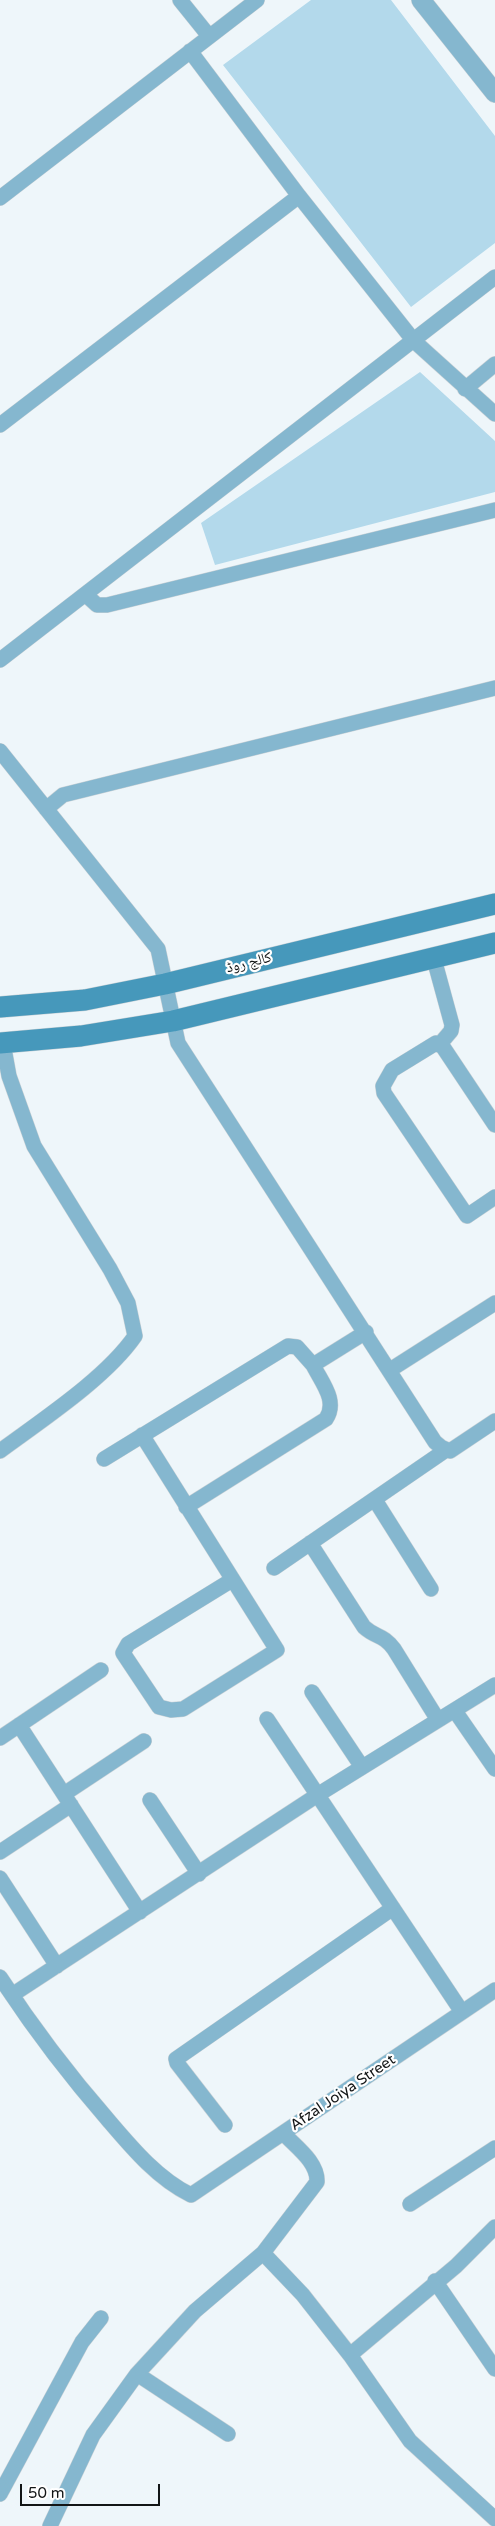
<!DOCTYPE html>
<meta charset="utf-8">
<style>
body{margin:0}
#map{position:relative;width:495px;height:2526px;overflow:hidden;background:#eef6fa;font-family:"Varela Round",sans-serif}
canvas{display:block}
.scale{position:absolute;left:20px;top:2484px;width:140px;height:22px;box-sizing:border-box;border:2px solid #121516;border-top:0;padding-left:6px;font-size:15px;line-height:18px;white-space:nowrap;color:#121516;-webkit-text-stroke:4px #fff;paint-order:stroke}
</style>
<div id="map">
<canvas width="495" height="2526"></canvas>
<div class="scale">50 m</div>
</div>
<script>
const ctx = document.querySelector('canvas').getContext('2d');
ctx.lineJoin = 'round';
function fill(path, color) {
  ctx.fillStyle = color;
  ctx.fill(path, 'evenodd');
}
function strokePath(path, color, width, dash) {
  ctx.strokeStyle = color;
  ctx.lineWidth = width;
  ctx.lineCap = dash ? 'butt' : 'round';
  ctx.setLineDash(dash || []);
  ctx.stroke(path);
}
function label(font, color, halo, rows, align = 'center') {
  ctx.font = font + ' "Varela Round","Noto Naskh Arabic",sans-serif';
  ctx.lineWidth = 4.5;
  ctx.setLineDash([]);
  ctx.textBaseline = 'middle';
  ctx.strokeStyle = halo;
  ctx.fillStyle = color;
  for (const [text, x, y, turn = 0] of rows) {
    ctx.save();
    ctx.translate(x, y);
    ctx.rotate((+turn || 0) * Math.PI / 180);
    ctx.textAlign = isNaN(turn) ? turn : align;
    if (halo) ctx.strokeText(text, 0, 0);
    ctx.fillText(text, 0, 0);
    ctx.restore();
  }
}
fill(new Path2D(`
 M311,0H391L495,136V243L411,307L223,65Z
 M420,372L495,441V492L215,565L201,523Z`), '#b3d9eb');
const minor = new Path2D(`
 M180,0L209,36
 M190,51L299,196L414,341L495,414
 M0,198L257,0
 M465,389L495,364
 M0,425L299,196
 M86,595L97,605H107L495,510
 M0,660L495,277
 M0,751L158,949L178,1043L435,1442L441,1447L450,1451L495,1421
 M46,809L63,795L495,688
 M434,959L452,1025L451,1031L440,1044
 M495,1125L443,1047L436,1043L392,1070L383,1086L384,1093L467,1216L495,1197
 M390,1370L495,1303
 M142,1435L277,1650L183,1709L171,1710L159,1707L123,1653L128,1644L232,1580
 M0,1451C42,1420 106,1378 135,1336L128,1303L110,1269L34,1146L9,1076L3,1043
 M104,1459L288,1346L297,1347L313,1365
 M375,1500L431,1589
 M186,1507L326,1419C338,1401 322,1383 313,1365L366,1332
 M310,1543L364,1627C376,1638 383,1634 394,1649L438,1720
 M274,1568L446,1450
 M312,1692L362,1767
 M455,1711L495,1769
 M267,1719L462,2012
 M19,1725L140,1912
 M0,1738L101,1670
 M64,1794L144,1741
 M150,1800L199,1874
 M0,1852L71,1805
 M0,1878L57,1966
 M0,1977C33,2028 69,2075 109,2121C132,2148 158,2179 191,2195L495,1990
 M12,1995L319,1794L495,1685
 M225,2125L177,2063L176,2059L393,1908
 M410,2204L495,2148
 M263,2253L303,2295L350,2355L410,2441L495,2519
 M435,2281L495,2369
 M350,2355L456,2266L495,2227
 M137,2374L228,2434
 M0,2494L82,2342L101,2318
 M50,2526L93,2435L137,2374L195,2311L263,2253L317,2182C318,2162 296,2147 283,2133`);
const tertiary = new Path2D(`
 M421,0L495,93`);
const secondary = new Path2D(`
 M0,1007L85,1000L165,984L495,904
 M0,1043L81,1036L173,1021L495,943`);
strokePath(minor, '#cbd2d6', 16);
strokePath(tertiary, '#cbd2d6', 20);
strokePath(secondary, '#cbd2d6', 22);
strokePath(minor, '#85b7cf', 15);
strokePath(tertiary, '#85b7cf', 19);
strokePath(secondary, '#4698bb', 21);
label('15px', '#121516', '#fff', [
 ["کالج روڈ",249,963,-14],
 ["Afzal Joiya Street",343,2093,-34]
]);
</script>
